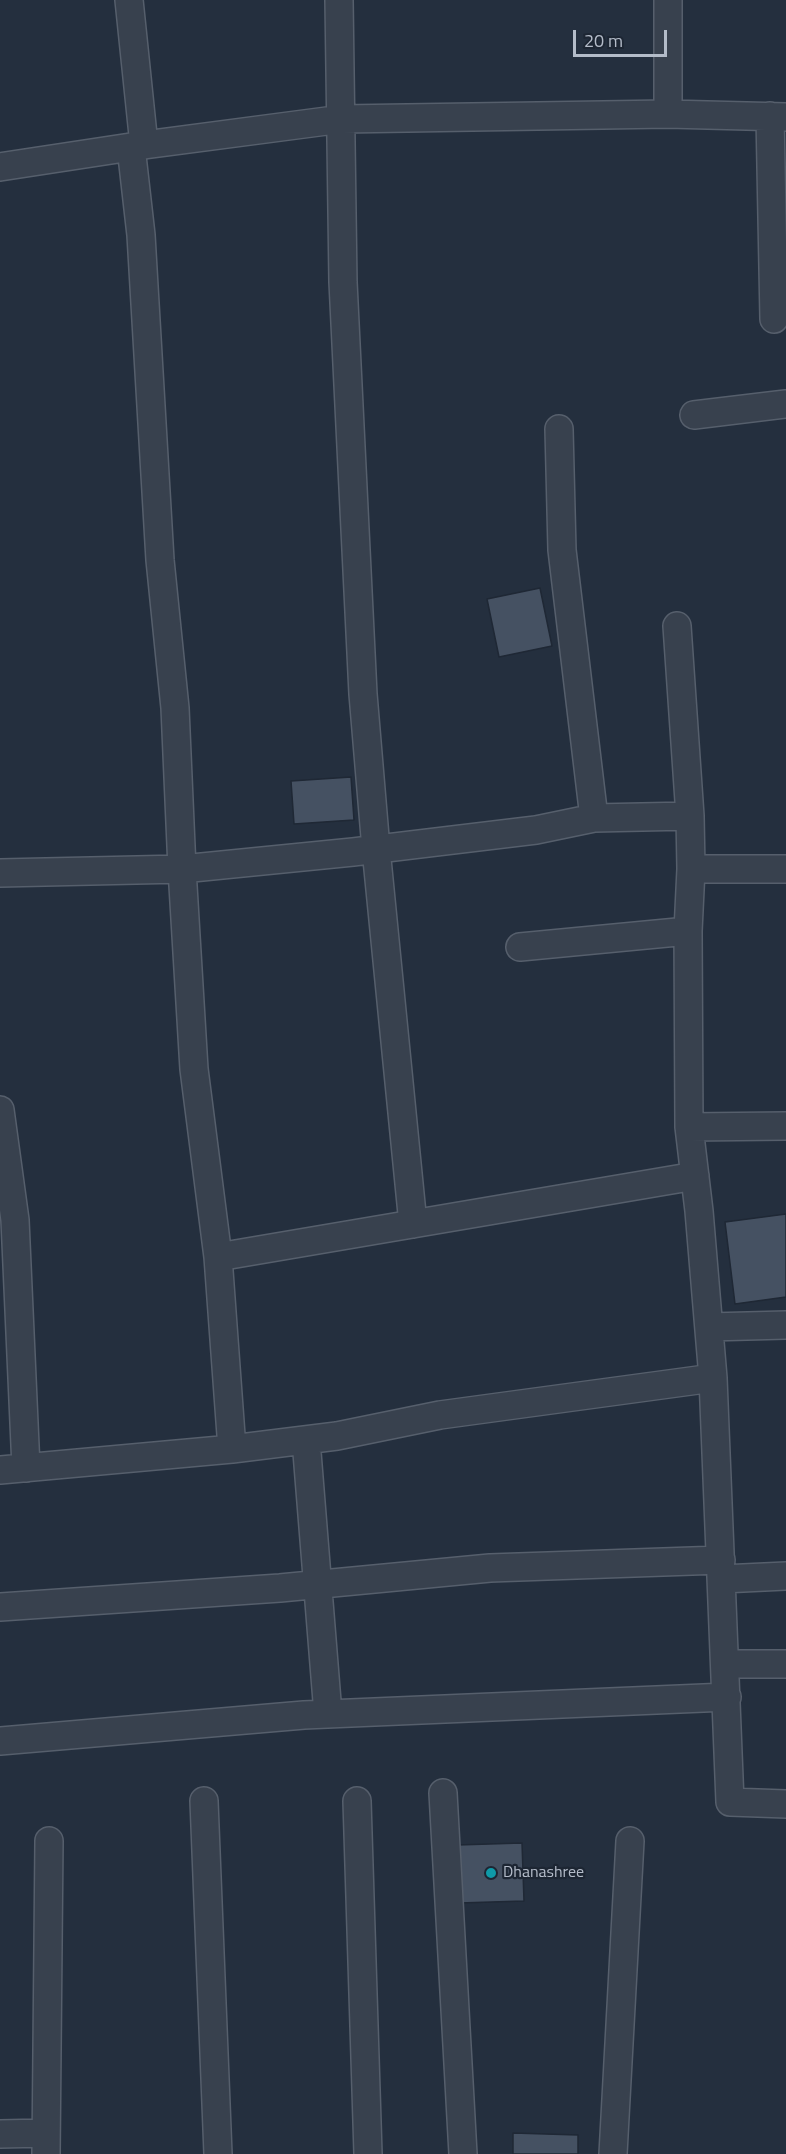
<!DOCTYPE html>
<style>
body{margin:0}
#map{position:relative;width:786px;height:2154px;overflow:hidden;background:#242f3e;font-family:"Titillium Web",sans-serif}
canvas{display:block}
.scale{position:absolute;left:573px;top:30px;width:94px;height:27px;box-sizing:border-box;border:3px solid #b4bcc9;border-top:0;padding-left:8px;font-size:18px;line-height:21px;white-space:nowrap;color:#b4bcc9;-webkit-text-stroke:4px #1d2633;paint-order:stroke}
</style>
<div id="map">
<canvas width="786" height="2154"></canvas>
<div class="scale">20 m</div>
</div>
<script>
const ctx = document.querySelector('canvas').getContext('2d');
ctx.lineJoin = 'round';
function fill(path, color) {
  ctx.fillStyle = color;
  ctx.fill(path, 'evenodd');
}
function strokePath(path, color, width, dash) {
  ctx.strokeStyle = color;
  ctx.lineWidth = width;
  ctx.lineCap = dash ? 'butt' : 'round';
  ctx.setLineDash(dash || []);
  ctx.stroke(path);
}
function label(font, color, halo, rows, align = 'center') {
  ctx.font = font + ' "Titillium Web",sans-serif';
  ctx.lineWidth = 4.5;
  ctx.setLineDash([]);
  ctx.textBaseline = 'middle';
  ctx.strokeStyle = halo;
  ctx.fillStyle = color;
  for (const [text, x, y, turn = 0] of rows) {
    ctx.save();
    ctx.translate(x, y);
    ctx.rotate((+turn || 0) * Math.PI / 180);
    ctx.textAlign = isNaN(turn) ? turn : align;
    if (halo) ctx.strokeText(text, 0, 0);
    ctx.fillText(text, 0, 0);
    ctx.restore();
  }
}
const building = new Path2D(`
 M540,588L552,646L499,657L487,599Z
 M351,777L354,820L294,824L291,781Z
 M786,1214V1297L735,1304L725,1222Z
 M522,1843L524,1901L459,1903L457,1845Z
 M513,2133L578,2135V2154H513Z`);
fill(building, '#455162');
strokePath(building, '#1f2835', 1.5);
const street = new Path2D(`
 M129,0L144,145
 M339,0L343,282L363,694L376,849L413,1224
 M668,114V0
 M770,116L774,319
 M131,147L141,235L160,560L175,708L182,869L194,1069L218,1257L232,1449
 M0,167L144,145L342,119L668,114L786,117
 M694,415L786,404
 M559,429L562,550L594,818
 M677,626L690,816
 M691,869H786
 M0,873L182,869L353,852L536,830L594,818L690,816L691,869L688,931L689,1127L699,1211L713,1378L730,1802L786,1804
 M520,947L688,931
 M0,1110L15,1220L26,1468
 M689,1127L786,1126
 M218,1257L695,1176
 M709,1327L786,1325
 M306,1440L328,1714
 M0,1470L232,1449L337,1436L440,1415L713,1378
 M722,1579L786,1576
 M0,1607L280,1588L490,1568L721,1560
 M725,1664H786
 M0,1741L304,1715L727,1697
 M443,1793L463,2154
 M204,1801L218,2154
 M357,1801L368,2154
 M0,2134L45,2133
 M46,2154L49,1841
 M613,2154L630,1841`);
strokePath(street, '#565f6c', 30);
strokePath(street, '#38414e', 27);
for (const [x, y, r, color] of [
 [491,1873,6,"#0f9aa8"]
]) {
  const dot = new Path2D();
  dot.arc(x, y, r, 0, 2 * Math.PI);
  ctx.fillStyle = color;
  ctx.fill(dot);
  strokePath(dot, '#1d2633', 2);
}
label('16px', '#b4bcc9', '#1d2633', [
 ["Dhanashree",503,1873]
], 'left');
</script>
